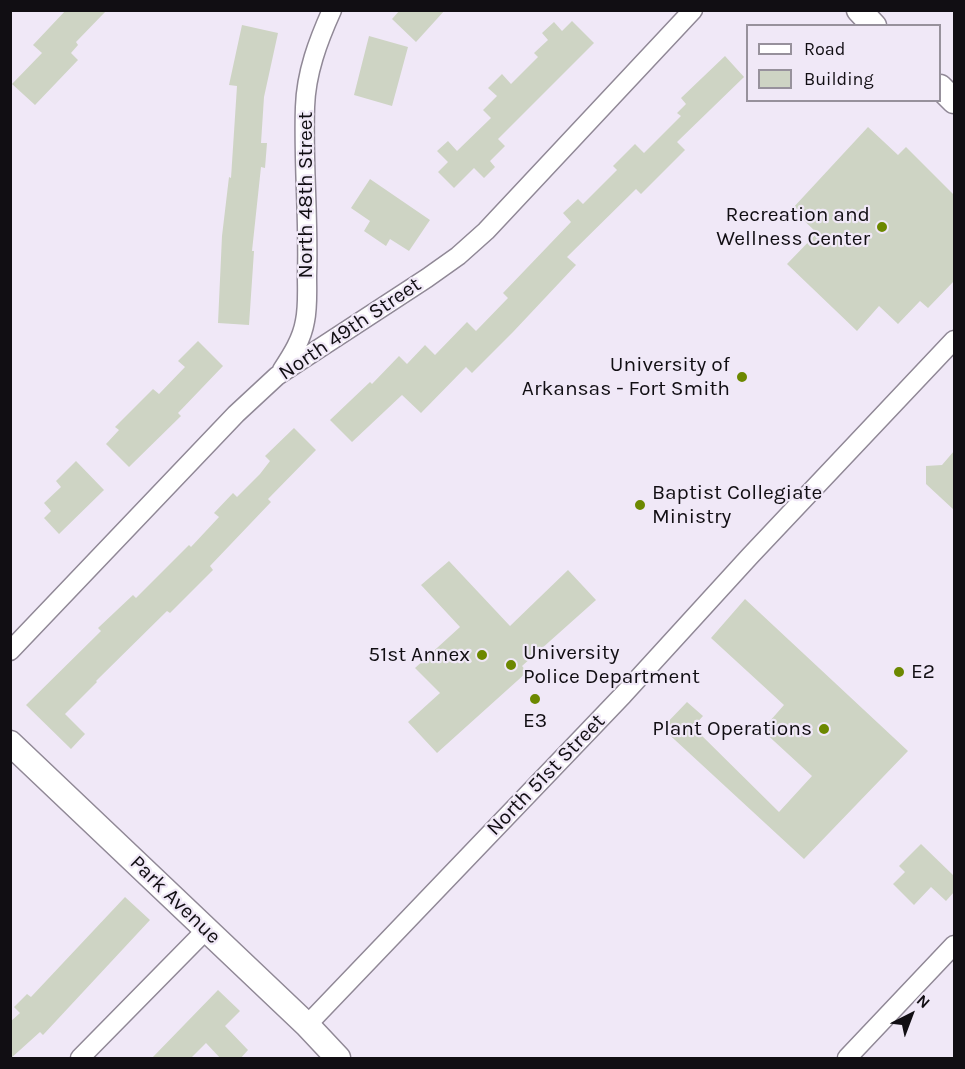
<!DOCTYPE html>
<style>
body{margin:0}
#map{position:relative;width:965px;height:1069px;overflow:hidden;background:#f0e8f7;font-family:Karla,sans-serif}
canvas{display:block}
.frame{position:absolute;inset:0;border:12px solid #110e13;pointer-events:none}
.legend{position:absolute;left:746px;top:24px;width:195px;height:78px;box-sizing:border-box;background:#f0e8f7;border:2px solid #97919c;margin:0;padding:8px 10px;list-style:none;font-size:18px;color:#110e13}
.legend li{display:flex;align-items:center;gap:12px;height:30px}
.legend b{width:30px;border:2px solid #97919c}
.north{position:absolute;left:881px;top:985px;width:60px;height:60px;-webkit-text-stroke:4px #f0e8f7;paint-order:stroke;rotate:42deg;font-size:16px;font-weight:700;line-height:24px;text-align:center;color:#110e13}
.north::after{content:'';display:block;margin:auto;width:21px;height:27px;background:#110e13;clip-path:polygon(50% 0,100% 100%,50% 72%,0 100%)}
</style>
<div id="map">
<canvas width="965" height="1069"></canvas>
<div class="frame"></div>
<ul class="legend">
<li><b style="height:8px;background:#fff"></b>Road</li>
<li><b style="height:16px;background:#ced4c4"></b>Building</li>
</ul>
<div class="north">N</div>
</div>
<script>
const ctx = document.querySelector('canvas').getContext('2d');
ctx.lineJoin = 'round';
function fill(path, color) {
  ctx.fillStyle = color;
  ctx.fill(path, 'evenodd');
}
function strokePath(path, color, width, dash) {
  ctx.strokeStyle = color;
  ctx.lineWidth = width;
  ctx.lineCap = dash ? 'butt' : 'round';
  ctx.setLineDash(dash || []);
  ctx.stroke(path);
}
function label(font, color, halo, rows, align = 'center') {
  ctx.font = font + ' Karla,sans-serif';
  ctx.lineWidth = 4.5;
  ctx.setLineDash([]);
  ctx.textBaseline = 'middle';
  ctx.strokeStyle = halo;
  ctx.fillStyle = color;
  for (const [text, x, y, turn = 0] of rows) {
    ctx.save();
    ctx.translate(x, y);
    ctx.rotate((+turn || 0) * Math.PI / 180);
    ctx.textAlign = isNaN(turn) ? turn : align;
    if (halo) ctx.strokeText(text, 0, 0);
    ctx.fillText(text, 0, 0);
    ctx.restore();
  }
}
fill(new Path2D(`
 M66,10H107L76,42L78,45L71,53L78,60L35,105L12,84L42,53L33,45Z
 M400,10H445L416,42L392,19Z
 M572,21L594,43L498,139L505,146L490,161L495,167L484,178L474,168L454,188L438,172L448,162L437,151L448,141L457,151L491,118L483,110L497,96L488,88L502,74L511,84L538,57L534,53L548,40L542,33L554,22L562,31Z
 M242,25L278,33L264,97L261,143H267L265,168L261,167L252,251H254L249,325L218,323L222,236L229,177L231,178L237,86L229,85Z
 M369,36L408,47L392,106L354,95Z
 M725,56L744,77L677,142L685,150L641,194L636,189L567,257L576,265L513,332L472,373L466,367L421,413L402,395L352,442L330,420L370,382L372,384L399,356L407,364L425,345L435,355L467,322L476,331L508,298L503,293L571,222L563,213L578,199L583,204L617,170L613,166L635,144L644,153L681,116L677,113L686,104L681,98Z
 M868,127L898,155L906,147L954,195V281L928,308L920,301L898,324L879,306L857,331L787,264L817,233L792,209Z
 M370,179L430,220L409,251L390,239L386,246L364,231L370,221L351,208Z
 M198,341L223,366L178,413L181,416L129,467L106,444L119,430L115,427L153,389L159,394L185,367L178,361Z
 M294,428L316,450L268,499L271,502L210,566L213,570L170,613L167,611L96,681L97,682L65,714L85,734L71,749L26,705L101,631L98,628L133,595L136,598L189,545L191,547L219,517L214,513L233,493L237,497L260,474L270,461L265,456Z
 M954,451V510L926,484V466L942,465Z
 M76,461L104,490L59,534L44,518L51,511L44,503L61,487L56,481Z
 M449,561L510,626L568,570L596,600L522,666L527,672L437,753L408,722L440,693L415,668L460,627L421,585Z
 M745,599L908,751L804,859L662,728L687,702L703,716L693,727L779,812L812,776L762,730L784,705L711,638Z
 M921,844L954,876V892L946,901L931,887L914,905L893,884L905,872L899,866Z
 M125,897L150,920L43,1035L40,1032L10,1059V1022L20,1013L14,1007L27,994L31,997Z
 M218,990L240,1011L225,1026L248,1050L240,1059H221L206,1043L190,1059H151Z`), '#ced4c4');
const minor = new Path2D(`
 M282,370C292,355 302,339 305,321C308,307 307,290 307,276C309,219 303,163 305,107C306,73 318,41 332,10
 M10,651L236,414L277,376L427,278L458,256L486,231L693,10
 M307,1025L623,695L750,556L954,340
 M80,1058L207,929
 M847,1058L954,945`);
const tertiary = new Path2D(`
 M859,10L874,26
 M940,87L954,101
 M10,743L307,1025L338,1058`);
strokePath(minor, '#908896', 21);
strokePath(tertiary, '#908896', 27);
strokePath(minor, '#fff', 18);
strokePath(tertiary, '#fff', 24);
for (const [x, y, r, color] of [
 [882,227,6,"#6c8800"],
 [742,377,6,"#6c8800"],
 [640,505,6,"#6c8800"],
 [482,655,6,"#6c8800"],
 [511,665,6,"#6c8800"],
 [899,672,6,"#6c8800"],
 [535,699,6,"#6c8800"],
 [824,729,6,"#6c8800"]
]) {
  const dot = new Path2D();
  dot.arc(x, y, r, 0, 2 * Math.PI);
  ctx.fillStyle = color;
  ctx.fill(dot);
  strokePath(dot, '#f0e8f7', 2);
}
label('21px', '#110e13', '#f0e8f7', [
 ["North 48th Street",306,195,-90],
 ["North 49th Street",350,329,-34],
 ["North 51st Street",546,775,-46],
 ["Park Avenue",175,900,44]
]);
label('21px', '#110e13', '#f0e8f7', [
 ["Recreation and",870,215],
 ["Wellness Center",870,239],
 ["University of",730,365],
 ["Arkansas - Fort Smith",730,389],
 ["Baptist Collegiate",652,493,"left"],
 ["Ministry",652,517,"left"],
 ["University",523,653,"left"],
 ["Police Department",523,677,"left"],
 ["51st Annex",470,655],
 ["E2",911,672,"left"],
 ["E3",535,721,"center"],
 ["Plant Operations",812,729]
], 'right');
</script>
